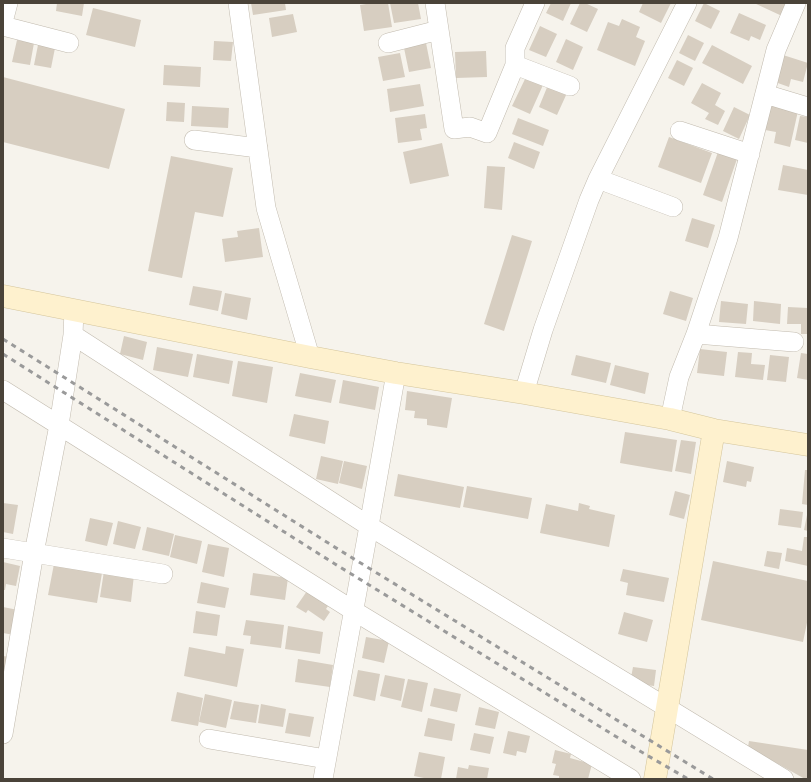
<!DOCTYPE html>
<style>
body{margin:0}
#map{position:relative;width:811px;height:782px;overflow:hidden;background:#f6f3ec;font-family:Jost,sans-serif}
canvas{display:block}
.frame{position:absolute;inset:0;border:4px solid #4a4339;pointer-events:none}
</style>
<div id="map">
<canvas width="811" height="782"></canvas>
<div class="frame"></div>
</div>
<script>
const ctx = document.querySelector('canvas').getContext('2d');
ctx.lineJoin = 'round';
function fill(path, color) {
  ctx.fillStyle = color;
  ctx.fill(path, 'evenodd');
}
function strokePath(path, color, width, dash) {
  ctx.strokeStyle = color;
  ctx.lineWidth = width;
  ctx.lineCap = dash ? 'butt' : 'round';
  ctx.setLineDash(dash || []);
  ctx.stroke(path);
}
fill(new Path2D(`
 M57,3H84L82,16L56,11Z
 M251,3H285L286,10L253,15Z
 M372,3H388L392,27L364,31L360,5Z
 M390,3H418L421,19L394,23Z
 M551,3H571L563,21L546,13Z
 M580,3H585L598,9L587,32L570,24Z
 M643,3H671L661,23L639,12Z
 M704,3L720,11L711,29L695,21Z
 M754,3H788L782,16Z
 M93,8L141,20L135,47L86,35Z
 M739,13L766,25L760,40L751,36L749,41L730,33Z
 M293,14L297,32L272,37L269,18Z
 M622,19L640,27L636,37L645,41L635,66L597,50L608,22L619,26Z
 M540,26L557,34L546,57L529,50Z
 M688,35L704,43L695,61L679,53Z
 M566,39L583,47L573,70L556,62Z
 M17,40L34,43L30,65L12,62Z
 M214,41L233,42L231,61L213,60Z
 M426,43L431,68L409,72L404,48Z
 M38,45L55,48L51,68L34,65Z
 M712,45L752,66L743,84L702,63Z
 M486,51L487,77L456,78L455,52Z
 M400,53L405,77L383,81L378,57Z
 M783,55L808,63L803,82L791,79L789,87L775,82Z
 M677,60L693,68L684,86L668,78Z
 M164,65L201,67L200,87L163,85Z
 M3,77L125,109L109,169L3,142Z
 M526,77L543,85L530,114L512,106Z
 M702,83L721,93L715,105L725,111L718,125L705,119L709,113L691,103Z
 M420,84L424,106L390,112L387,89Z
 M548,85L567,93L557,115L539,107Z
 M167,102L185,103L184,122L166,121Z
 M771,105L798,111L790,147L774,143L776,132L765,130Z
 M192,106L229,108L228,128L191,126Z
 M734,107L750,115L739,139L723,131Z
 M425,114L427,128L420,129L422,140L398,143L395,118Z
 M800,116L808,117V143L795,140Z
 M518,118L549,130L543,146L512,134Z
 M669,137L712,153L701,183L658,167Z
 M514,142L540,152L534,169L508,158Z
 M442,143L449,176L410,184L403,152Z
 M718,152L737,159L722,202L703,195Z
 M171,156L233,168L223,217L195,212L182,278L148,271Z
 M783,165L808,170V195L778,190Z
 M487,166L505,167L502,210L484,208Z
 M692,218L715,225L708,248L685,241Z
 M259,228L263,257L225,262L222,239L238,237L237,231Z
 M512,235L532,241L504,331L484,324Z
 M193,286L222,291L218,311L189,305Z
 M670,291L693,298L686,321L663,314Z
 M225,293L251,298L247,320L221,314Z
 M721,301L748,304L746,324L719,322Z
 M754,301L781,304L780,324L753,321Z
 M788,307L808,308V334H801V324H787Z
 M124,336L147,342L143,360L120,354Z
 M157,347L193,354L188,377L153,370Z
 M700,349L727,352L724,376L697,373Z
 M738,352L752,353L751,364L765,365L763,380L735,377Z
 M801,353L808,354V380L797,378Z
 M197,354L233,361L229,384L193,377Z
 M576,355L611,363L606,383L571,375Z
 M770,355L789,357L786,382L767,380Z
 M238,361L273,367L267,403L232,396Z
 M615,365L649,373L645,394L610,385Z
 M300,373L336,380L331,403L295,396Z
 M343,380L379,387L375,410L339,403Z
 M407,391L452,398L447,428L427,425V419L414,418L415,411L405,410Z
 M294,414L329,421L325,444L289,436Z
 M625,432L677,440L672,472L620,463Z
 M681,440L696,442L691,474L675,471Z
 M321,456L343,461L338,484L316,479Z
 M344,461L367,466L362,489L339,483Z
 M727,461L754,467L751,482L747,481L746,487L723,482Z
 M805,470H808V505L802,504Z
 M398,474L464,487L460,508L394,496Z
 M467,486L532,498L528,519L463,507Z
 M675,491L690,495L684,519L669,515Z
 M3,503L18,505L13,534L3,532Z
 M579,503L590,506L589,509L615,515L609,547L540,533L546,504L578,511Z
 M780,509L803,512L801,528L778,525Z
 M807,515H808V531L804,530Z
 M90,518L113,523L107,546L85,541Z
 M118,521L141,527L135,549L113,544Z
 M147,527L174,534L169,556L142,550Z
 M175,535L202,541L197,564L170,557Z
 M804,537H808V566L785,561L787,548L802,551Z
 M208,544L229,548L224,577L202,572Z
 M767,551L782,553L779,569L764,566Z
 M713,561L808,581V618L803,642L701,620Z
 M3,562L20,566L16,586L6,584L5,590H3Z
 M54,564L102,573L97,603L48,595Z
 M623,569L669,578L664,602L626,595L628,583L620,581Z
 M104,571L134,575L131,602L100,597Z
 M253,573L288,578L285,600L250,595Z
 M201,582L229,588L225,608L197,603Z
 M307,591L328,606L326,609L330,612L324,621L308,610L306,613L296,607Z
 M3,607L18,610L14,635L3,633Z
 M196,611L220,615L217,636L193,633Z
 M624,612L653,620L647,642L618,634Z
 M246,620L284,625L281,648L250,644L251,636L243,635Z
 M288,626L323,632L320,654L285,649Z
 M366,637L389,641L384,663L362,658Z
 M226,646L244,649L237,687L184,676L189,647L225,654Z
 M3,656L11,657L9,668L5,667L4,671Z
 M298,659L333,665L330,687L295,682Z
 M633,667L656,670L654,686L630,683Z
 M358,670L380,674L375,701L353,696Z
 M385,675L405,679L401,701L380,696Z
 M408,679L428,683L422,712L401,707Z
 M434,688L461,694L457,712L430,706Z
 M177,692L203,698L198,726L171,721Z
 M205,694L232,700L226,728L199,722Z
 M234,701L259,705L256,723L230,719Z
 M261,704L286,709L283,727L258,723Z
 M479,707L499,712L495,729L475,725Z
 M289,713L314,717L310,737L285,733Z
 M428,718L455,724L452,741L424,736Z
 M508,731L530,736L526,753L517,751L516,756L503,753Z
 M474,733L494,737L490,754L470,750Z
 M749,741L808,750V779H805L748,747Z
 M555,750L571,754L570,758L592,764L588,779H559V776L553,775L556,764L552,763Z
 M419,752L445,757L441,779H429L414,776Z
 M469,765L489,768L487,779H456L458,767L468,769Z`), '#d7cec1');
const street = new Path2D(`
 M238,3L266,208L310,357
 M435,3L454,129L470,127L487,133L515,65V48L535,3
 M3,22L8,3
 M3,26L69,43
 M388,43L439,30
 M515,65L570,86
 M765,94L808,107
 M680,131L750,154
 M194,140L258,148
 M598,179L673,207
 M74,310L73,335L369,526L784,779
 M696,334L794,342
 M3,390L354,611L631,779
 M524,393L543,330L589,200L598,179L687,3
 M670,419L679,377L696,334L728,238L776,50L796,3
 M3,548L163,574
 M3,734L34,553L59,425L73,335
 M209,739L326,759
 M323,779L369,526L396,373`);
const secondary = new Path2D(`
 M3,296L310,357L396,373L524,393L670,419L714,430L808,445
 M655,779L714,430`);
strokePath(street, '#c1baae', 20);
strokePath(secondary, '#d4c59c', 23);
strokePath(street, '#fff', 19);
strokePath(secondary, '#fef1ce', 22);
strokePath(new Path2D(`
 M3,339L341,551L713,779
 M3,354L335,564L638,750L688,779`), '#9a9a9a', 3, [5, 5]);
</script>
